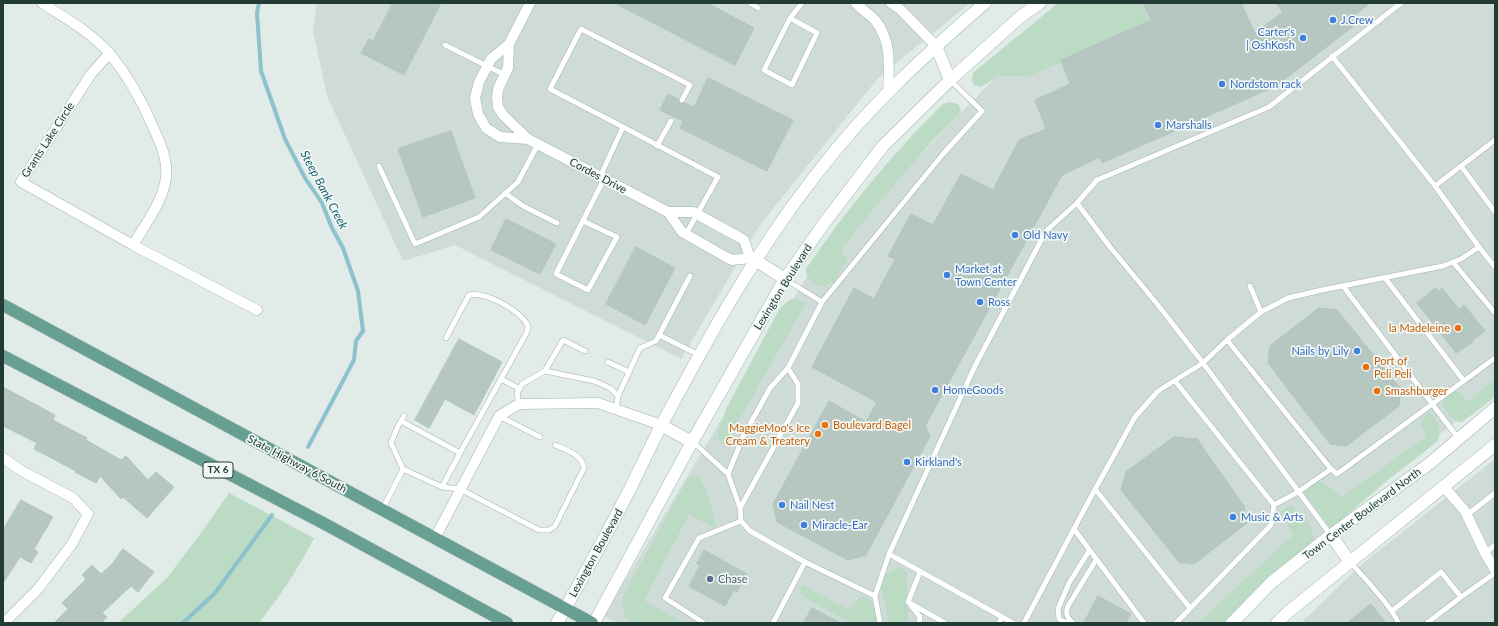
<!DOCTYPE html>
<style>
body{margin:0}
#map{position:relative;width:1498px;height:626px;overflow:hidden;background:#e1ebe7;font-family:Lato,sans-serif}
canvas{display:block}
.frame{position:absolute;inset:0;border:4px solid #223b35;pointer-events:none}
</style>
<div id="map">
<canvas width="1498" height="626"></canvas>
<div class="frame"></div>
</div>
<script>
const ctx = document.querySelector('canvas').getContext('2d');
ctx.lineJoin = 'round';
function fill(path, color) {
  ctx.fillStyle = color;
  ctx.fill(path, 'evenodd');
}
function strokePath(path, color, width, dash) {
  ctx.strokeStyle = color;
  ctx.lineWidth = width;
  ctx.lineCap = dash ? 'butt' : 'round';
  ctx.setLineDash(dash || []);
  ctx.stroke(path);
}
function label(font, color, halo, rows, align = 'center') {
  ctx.font = font + ' Lato,sans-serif';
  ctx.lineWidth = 3.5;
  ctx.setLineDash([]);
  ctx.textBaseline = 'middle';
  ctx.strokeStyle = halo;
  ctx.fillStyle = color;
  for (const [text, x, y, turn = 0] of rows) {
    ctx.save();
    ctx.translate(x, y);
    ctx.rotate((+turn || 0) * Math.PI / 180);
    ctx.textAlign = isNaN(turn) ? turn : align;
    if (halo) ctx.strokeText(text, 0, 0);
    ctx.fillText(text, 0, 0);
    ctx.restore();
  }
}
fill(new Path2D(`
 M317,3H970L878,78L760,225L681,359L455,245L403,261L327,96L313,31Z
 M1068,3H1495V391L1410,458L1222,623H616L604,616L815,263Z
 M1495,459V623H1301L1361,565Z`), '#cfdbd6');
fill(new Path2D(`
 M1058,3H1142L1150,20L1062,59L1060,63L1029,76H999L981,87L974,85L972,80L973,73Z
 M949,102L958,104L961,110L959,115L933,140L876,206L842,248L843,253L848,259L834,281L825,287C816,285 805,280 806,269C846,210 892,154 943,104Z
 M791,299H796L805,303V305L728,439L723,445L717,437L726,409L780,308Z
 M1495,380V397L1462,422C1454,423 1448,413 1443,407C1443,397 1447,394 1456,391L1461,394L1467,402Z
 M1429,413C1438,417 1441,432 1438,441L1389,479L1332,528L1330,527L1304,493V489L1316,480L1334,490L1340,497H1342L1427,436L1420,422Z
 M696,474C707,484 712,510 716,525L715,527L710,526L689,514L645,599V601L684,623H631C622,615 621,606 624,594L688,478Z
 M229,493L314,538C298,569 280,596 259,623H118L167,578L201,533Z
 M1289,506C1302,508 1315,531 1314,543L1226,623H1198L1294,534L1281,515V512Z
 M899,567L905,570L907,573L908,623H889L881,586L885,575Z
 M802,585L847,609C853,606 855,601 859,598C873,590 876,615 877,623H851L803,596L801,593L800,589Z`), '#bbdbc4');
strokePath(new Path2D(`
 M259,3L257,13L261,71L285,139L305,178L322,203L332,228L343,248L358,291L363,331L356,341L354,360L308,447
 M183,623L215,593L272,515`), '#8bc2ce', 4);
const building = new Path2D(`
 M393,3H441L404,75L361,53L369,39L373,41Z
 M615,3H707L754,28L735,65Z
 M1143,3H1241L1255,33L1283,12L1276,3H1370L1351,18L1356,24L1276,86L1102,163L1100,157L1062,175L925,426L930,436L866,555L848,560L777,522L773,504L829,401L866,422L877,402L812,367L854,288L874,299L895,259L888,256L911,214L933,225L961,174L993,190L1019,140L1046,129L1035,100L1070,84L1061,60L1151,20Z
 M708,78L793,120L767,171L680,128L683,121L660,110L668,94L678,99L680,104L685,103L694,107Z
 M451,131L475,198L423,217L398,149Z
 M506,219L556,244L540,274L491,250Z
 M636,247L675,268L645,325L606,304Z
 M1436,288L1438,292L1442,288L1459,309L1464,305L1485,331L1472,341L1473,342L1456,353L1417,303Z
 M1319,308L1337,310L1401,389L1399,406L1346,446L1330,444L1268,363L1270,346Z
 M459,339L502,362L474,415L445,399L429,428L415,420Z
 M3,387L55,415L53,420L87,438L86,440L121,460L126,456L148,480L156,472L174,487L147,518L123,497L121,499L100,476L96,483L75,472L76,471L34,449L37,443L3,426Z
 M1174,437L1197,439L1244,506L1247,523L1194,564L1179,562L1121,490L1126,472Z
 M21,500L53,517L34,549L38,552L31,563L20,557L3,583V530Z
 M123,549L154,572L138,592L131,586L102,613L107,617L101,623H54L68,609L62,603L86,579L82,575L92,565L101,574L112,564Z
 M704,550L747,574L737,592L734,590L725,606L689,586L700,565L697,564Z
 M1098,596L1131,614L1126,623H1084Z
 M1371,604L1386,623H1347Z
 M812,608L841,623H804Z`);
fill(building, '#b6c6c0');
strokePath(building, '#b4c4be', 1);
const service = new Path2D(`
 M750,3L758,8
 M790,18L817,33L792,85L764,70L790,18L802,3
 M445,45L505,75
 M1332,56L1435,186
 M623,127L718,177L686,234
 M657,146L671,121
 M379,166L415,244L479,217L518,182L538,144
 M1461,166L1495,212
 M600,177L623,127L550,89L581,29L690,85L682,100
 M505,193L523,206L557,223
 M1077,203L1110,247L1158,305L1203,363L1330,534
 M583,221L617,237L588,290L556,274L604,179
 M1479,247L1495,267
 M1453,262L1495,313
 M1385,278L1464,381
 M1250,286L1261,312
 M1343,286L1458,438
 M822,302L943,154L982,111L950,80
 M659,335L699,355
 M446,338L469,295C486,291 521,311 528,326L527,332L460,453
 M1227,340L1331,469L1337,474L1495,358
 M608,362L629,372
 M545,371L563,340L585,351
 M501,379L520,389
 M1175,381L1274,505L1271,525L1176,623
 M618,396L640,348L656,341L690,276
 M519,404L517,393L522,384L545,371L594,381L610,388L618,396L616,410
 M499,416L540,437
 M401,421L460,453L442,487
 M693,442L728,474L740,508L741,521L750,531L805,562L875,596
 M403,469L391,443L398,426L404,416
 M728,474L743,437L770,388L788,368L822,302L785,279
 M1095,489L1190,608
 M1274,505L1298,492L1331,469
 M740,508L798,403V384L788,368
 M382,510L403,469L442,487L460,489L539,530H549L555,526L584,468C582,454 566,450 555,445
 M1467,515L1495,493
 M1074,529L1144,623
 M1485,553L1495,545
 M889,554L1013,623
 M1350,562C1361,574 1395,610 1398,623
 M1461,597L1495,573
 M908,602L945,623
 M908,602L920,572
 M910,604L920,617L919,623
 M1392,611L1441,572L1461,597L1427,623
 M704,623L665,598L699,538L741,521
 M773,623L805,562
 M880,623L875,596L889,554L975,366L1046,231L1077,203L1097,180L1269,107L1401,3
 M999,623L1002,617
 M1024,623L1093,493L1135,417L1158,391L1203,363L1227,340L1261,312L1288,298L1322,290L1443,266L1461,259L1479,247L1435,186L1495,140
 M1067,623L1059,619L1058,609L1069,583L1089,551
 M1073,623C1067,617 1065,614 1068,606L1096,560`);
const minor = new Path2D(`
 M42,3C65,18 92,33 110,54C128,76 142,101 153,127C160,142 168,160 166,177C164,200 145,225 133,245
 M856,3C861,9 869,14 875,20C892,41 889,66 888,91
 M891,3L901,10L936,46
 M509,44L508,68L498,89L497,98L498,107L503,115L528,139L668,212L682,232L726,257L732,260L750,258L755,260
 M109,54L91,74L21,182L133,245L257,310
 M528,139L500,137L486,128L478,114L475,98L479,82L491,59L509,44L530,3
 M668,212H693L737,236L744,240L750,258
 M3,458L22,471L73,498L88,514L72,544L38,589L4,623
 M1444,487L1465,511L1485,553L1495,570
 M435,538L499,416L519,404L598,403L661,425`);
const tertiary = new Path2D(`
 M1331,535L1350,562
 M1232,623L1272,582L1331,535L1429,464L1495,408
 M1277,623L1287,613L1495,445`);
const secondary = new Path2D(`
 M936,46L950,80
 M755,260L785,279
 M661,425L692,442
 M557,623C582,579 607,534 630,489C641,467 651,445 662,424C709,336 757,249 819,171C867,108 925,55 985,3
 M594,623L692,442L785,279L825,222L883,146L950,80L1020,17L1040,3`);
const primary = new Path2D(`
 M3,305L592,623
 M3,356L323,523L507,623`);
strokePath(service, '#a4b3ae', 6);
strokePath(minor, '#a4b3ae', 11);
strokePath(tertiary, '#a4b3ae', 13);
strokePath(secondary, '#a0b6af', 13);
strokePath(primary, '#c1c8c6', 13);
strokePath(service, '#fff', 5);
strokePath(minor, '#fff', 10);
strokePath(tertiary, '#fff', 12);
strokePath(secondary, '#fff', 12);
strokePath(primary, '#679f92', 12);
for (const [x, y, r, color] of [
 [1333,20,4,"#3f7fe0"],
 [1303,38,4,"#3f7fe0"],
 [1222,84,4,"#3f7fe0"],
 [1158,125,4,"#3f7fe0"],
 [1015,235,4,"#3f7fe0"],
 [947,275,4,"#3f7fe0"],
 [980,302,4,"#3f7fe0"],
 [1458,328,4,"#e8710a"],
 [1357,351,4,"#3f7fe0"],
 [1366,367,4,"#e8710a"],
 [935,390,4,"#3f7fe0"],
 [1377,391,4,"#e8710a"],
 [825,425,4,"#e8710a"],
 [818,434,4,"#e8710a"],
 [907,462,4,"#3f7fe0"],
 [782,505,4,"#3f7fe0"],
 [1233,517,4,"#3f7fe0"],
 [804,525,4,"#3f7fe0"],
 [710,579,4,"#5c6f8a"]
]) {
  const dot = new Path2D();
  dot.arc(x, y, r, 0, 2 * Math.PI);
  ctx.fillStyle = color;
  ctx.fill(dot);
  strokePath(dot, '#f1f8f5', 1.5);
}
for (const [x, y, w] of [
 [218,470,30]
]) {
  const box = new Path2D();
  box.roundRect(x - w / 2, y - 8, w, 16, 3);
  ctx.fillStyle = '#f1f8f5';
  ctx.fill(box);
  strokePath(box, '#223b35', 1);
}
label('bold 10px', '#223b35', null, [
 ["TX 6",218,470]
]);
label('11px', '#366cbe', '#f1f8f5', [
 ["J.Crew",1341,20],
 ["Carter's",1295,32,"right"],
 ["| OshKosh",1295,45,"right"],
 ["Nordstom rack",1230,84],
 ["Marshalls",1166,125],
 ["Old Navy",1023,235],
 ["Market at",955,269],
 ["Town Center",955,282],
 ["Ross",988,302],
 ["Nails by Lily",1349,351,"right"],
 ["HomeGoods",943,390],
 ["Kirkland's",915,462],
 ["Nail Nest",790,505],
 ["Music & Arts",1241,517],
 ["Miracle-Ear",812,525]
], 'left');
label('11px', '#223b35', '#f1f8f5', [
 ["Grants Lake Circle",48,140,-57],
 ["Cordes Drive",598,176,28],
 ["Lexington Boulevard",783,287,-58],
 ["State Highway 6 South",297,464,28],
 ["Town Center Boulevard North",1362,514,-37],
 ["Lexington Boulevard",596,553,-61]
]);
label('11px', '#c56008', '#f1f8f5', [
 ["la Madeleine",1450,328,"right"],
 ["Port of",1374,361],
 ["Peli Peli",1374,374],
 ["Smashburger",1385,391],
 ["Boulevard Bagel",833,425],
 ["MaggieMoo's Ice",810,428,"right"],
 ["Cream & Treatery",810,441,"right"]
], 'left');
label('11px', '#4e5e75', '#f1f8f5', [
 ["Chase",718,579]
], 'left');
label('italic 12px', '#1f6374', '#f1f8f5', [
 ["Steep Bank Creek",324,190,62]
]);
</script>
